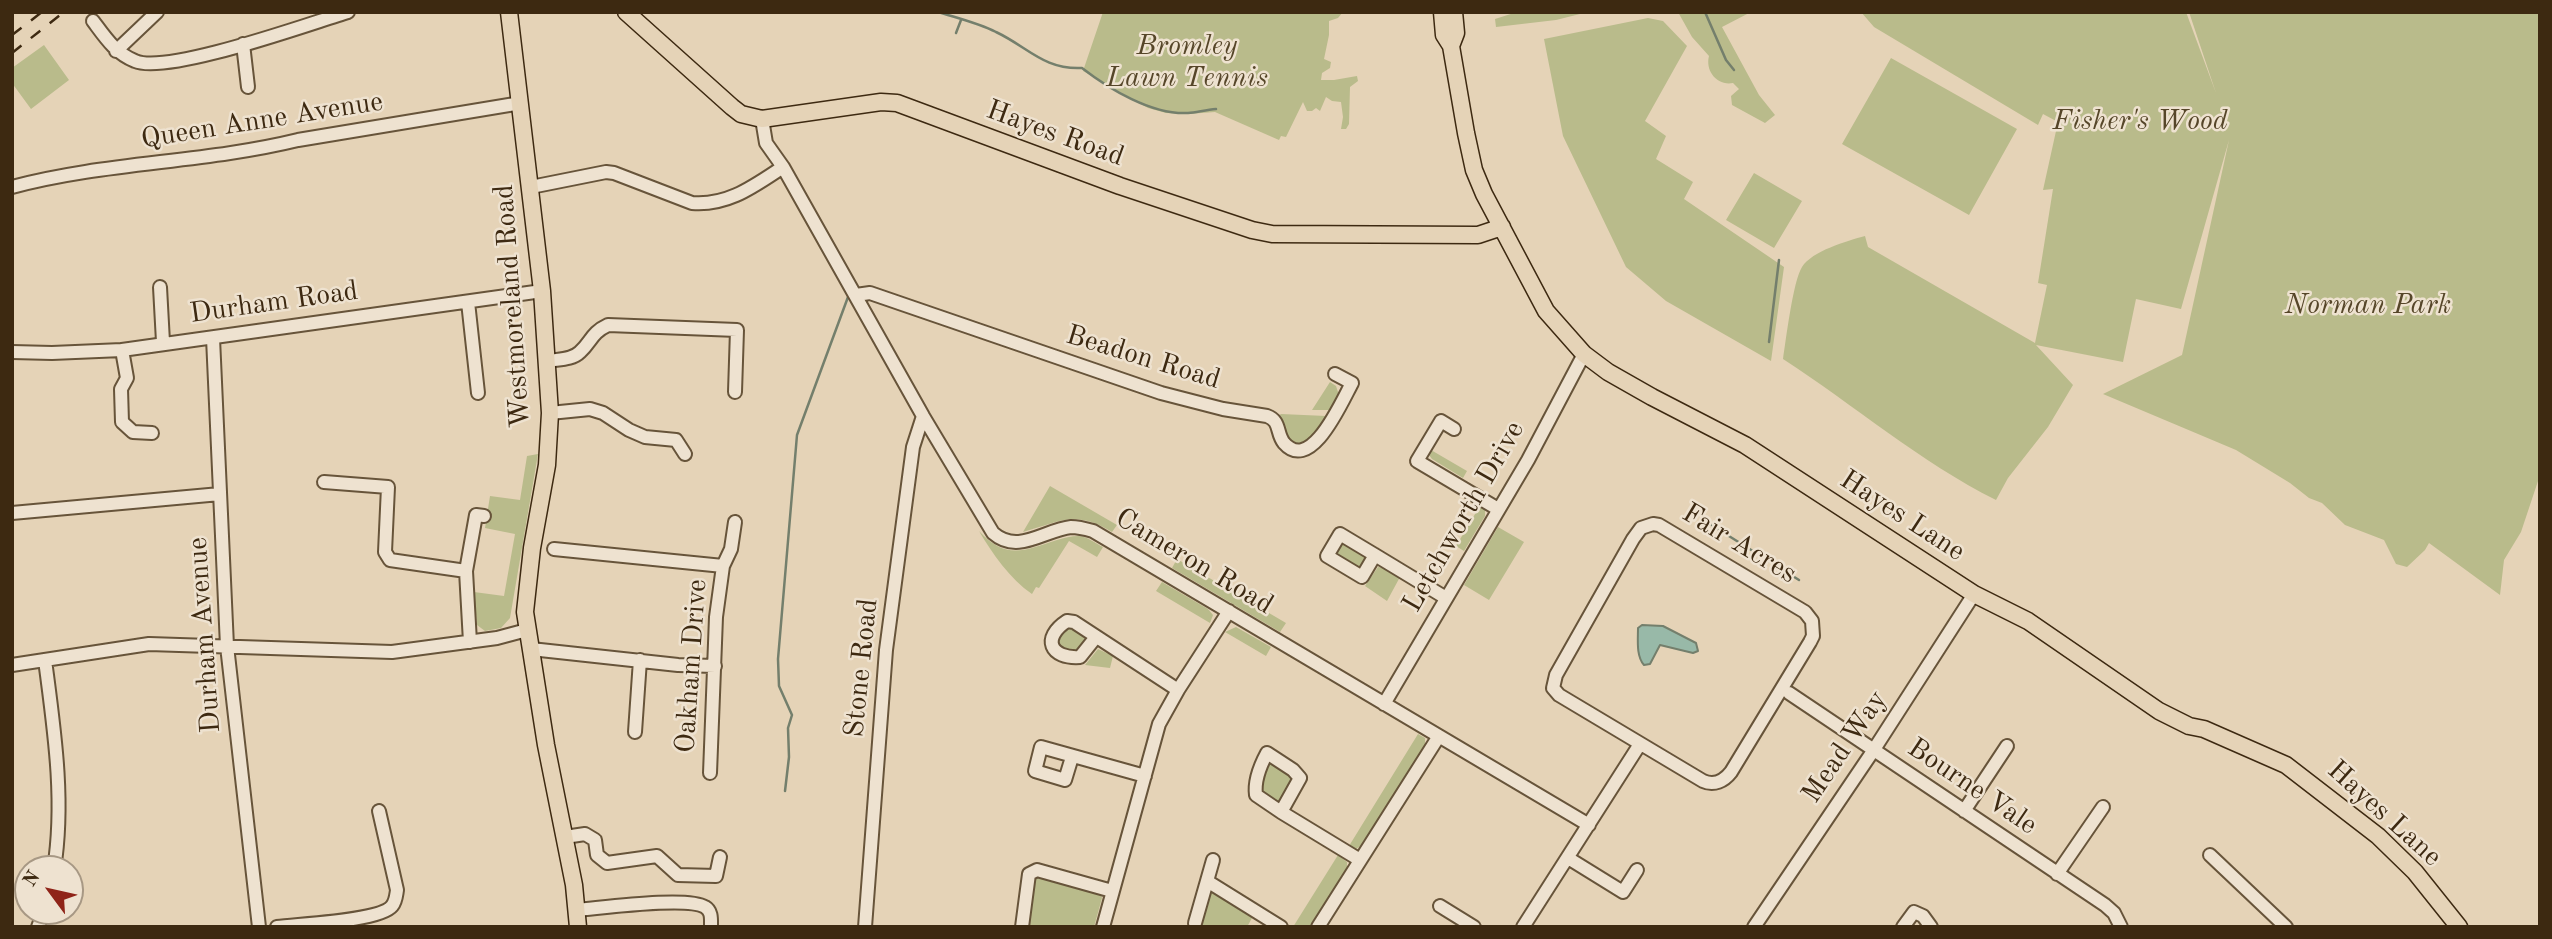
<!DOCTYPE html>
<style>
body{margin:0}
#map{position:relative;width:2552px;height:939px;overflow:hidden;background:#e5d3b7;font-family:"Old Standard TT",serif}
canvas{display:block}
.frame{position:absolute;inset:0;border:14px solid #3d2911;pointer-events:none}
.north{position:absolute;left:14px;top:855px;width:70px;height:70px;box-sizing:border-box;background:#eee2d0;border:2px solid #a79884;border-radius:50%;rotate:303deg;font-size:19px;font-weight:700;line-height:28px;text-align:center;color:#3d2911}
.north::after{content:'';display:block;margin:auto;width:24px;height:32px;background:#8f2418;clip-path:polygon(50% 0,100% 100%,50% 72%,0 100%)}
</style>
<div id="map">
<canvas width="2552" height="939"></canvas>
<div class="frame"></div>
<div class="north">N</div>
</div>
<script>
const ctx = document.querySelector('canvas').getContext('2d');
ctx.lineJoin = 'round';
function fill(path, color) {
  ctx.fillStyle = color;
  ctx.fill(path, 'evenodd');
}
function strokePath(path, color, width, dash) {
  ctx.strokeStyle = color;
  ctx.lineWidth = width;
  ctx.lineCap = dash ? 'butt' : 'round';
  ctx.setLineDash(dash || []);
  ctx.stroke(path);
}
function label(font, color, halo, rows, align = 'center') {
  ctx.font = font + ' "Old Standard TT",serif';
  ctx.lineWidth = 5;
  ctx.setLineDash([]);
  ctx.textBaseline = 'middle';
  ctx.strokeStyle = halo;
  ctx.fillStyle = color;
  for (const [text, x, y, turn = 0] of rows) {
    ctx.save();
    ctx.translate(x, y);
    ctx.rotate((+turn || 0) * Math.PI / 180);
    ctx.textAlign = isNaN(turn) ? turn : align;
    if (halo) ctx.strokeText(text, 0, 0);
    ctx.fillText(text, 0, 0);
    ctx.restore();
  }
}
fill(new Path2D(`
 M1103,12H1343L1338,18L1329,21V35L1324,59L1331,62L1330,68L1322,73L1321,80H1334L1357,76L1358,81L1350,87L1349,124L1346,129H1341L1343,117L1341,102L1332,101L1326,97L1320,111L1316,108L1312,111H1307L1303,102L1286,137L1281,136L1279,140L1215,112L1188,114L1166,113L1148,108L1083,71Z
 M1517,12H1588L1556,20L1496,27L1495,19Z
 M1678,12H1751L1722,27L1759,95L1775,115L1765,123L1732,105L1731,96L1739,89L1733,83C1717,86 1705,71 1709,56L1692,37Z
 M1861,12H2186L2216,93L2189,12H2540V475L2521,532L2504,560L2500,595L2429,543L2425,550L2407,567L2396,564L2384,540L2345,525L2322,503L2309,498L2290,483L2236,450L2103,394L2182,355L2229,140L2181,309L2136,299L2123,362L2036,345L2073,385L2048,427L2008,478L1996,500C1920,462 1854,405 1783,359C1786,340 1793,281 1802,267C1812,251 1847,241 1865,236L1868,247L2035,343L2047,285L2038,283L2053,189L2043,190L2058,122L2043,114L2038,125L1874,27Z
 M1648,18L1663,21L1687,46L1645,121L1666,136L1656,159L1693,182L1684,199L1784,267L1771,361L1666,301L1626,267L1563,136L1544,39Z
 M44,45L69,80L31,109L12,83V68Z
 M1891,58L2017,129L1969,215L1842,144Z
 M1754,173L1802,201L1774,248L1726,220Z
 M1330,382L1336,386L1339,395L1330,410H1312Z
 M1281,414L1326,416C1319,427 1303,459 1288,438C1283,433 1283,424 1277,417Z
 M1431,450L1467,471L1463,478L1432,459L1429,455Z
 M538,454L510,618L501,628L485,631L477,625L474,592L504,596L515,534L485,528L490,496L520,500L527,456Z
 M1050,486L1117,525L1112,532C1075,510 1062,521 1023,532Z
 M1481,504L1485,508V516L1464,551L1456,546Z
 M1498,527L1524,542L1489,600L1464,585Z
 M979,531C1006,560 1023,551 1057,540C1064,538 1071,536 1079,536C1088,537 1095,543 1103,547L1097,557L1069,541L1039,588L1036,587L1032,594C1010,579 992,553 979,531Z
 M1344,543L1364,555L1366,561L1361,568L1358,569L1336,555L1335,549L1339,544Z
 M1177,559L1286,623L1280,632L1172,568Z
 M1378,567L1384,568L1400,577L1387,601L1365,586Z
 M1162,582L1208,609L1213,615L1210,623L1156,591Z
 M1070,626L1086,637L1081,652L1062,651L1056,641L1064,629Z
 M1236,627L1271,647L1266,656L1225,632Z
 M1098,649L1113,656L1110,668L1085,665Z
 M1418,734L1425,738V745L1361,846L1356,849L1349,846Z
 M1270,762L1294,777C1284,799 1285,809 1261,794L1264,768Z
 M1338,855L1347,862V868L1310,927H1293Z
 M1037,876L1100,892L1102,898L1094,927H1029L1027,925L1033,880Z
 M1213,892H1218L1252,918L1247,927H1198L1208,894Z`), '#b9bb8b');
const water = new Path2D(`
 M1642,625L1663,626L1696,643L1698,651L1693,653L1660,645L1650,664L1644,665C1636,656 1638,640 1638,628Z`);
fill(water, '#98b9a8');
strokePath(water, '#747f6c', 2);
strokePath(new Path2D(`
 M938,12C957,18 978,23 996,32C1028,47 1044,70 1082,68C1109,89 1152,115 1188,113C1197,112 1206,110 1216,109
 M1705,12L1726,60L1734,70
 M956,33L961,20
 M1769,342L1779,260
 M1705,521L1799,580
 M785,791L789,757L788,728L792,715L779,686L778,659L797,435L848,297`), '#747f6c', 2.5);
const minor = new Path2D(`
 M93,21C105,37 115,53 135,61C167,75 308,24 348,12
 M243,44L248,87
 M116,51L157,12
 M762,119L766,143L783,167L923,416L993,533C1018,555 1044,530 1071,527C1079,527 1086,529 1093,531L1589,825
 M12,187C105,162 204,163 298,140L521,103
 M531,187L606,172L614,173L692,203C728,206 754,186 783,167
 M160,287L163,342
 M856,295L870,293L1161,393L1223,409L1267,416C1281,421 1276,433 1284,443C1311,474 1342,401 1352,383L1335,374
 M468,302L478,393
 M213,338L227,646L259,927
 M122,350L127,378L121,389L122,422L133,432L152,433
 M12,352L52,353L122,350L542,291
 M548,361C559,359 572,360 580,352C592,341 591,333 608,325L737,330L735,392
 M550,413L590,409L603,413L629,430L645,437L676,440L685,454
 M1454,429L1441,421L1417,461L1498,509
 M324,482L388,487L385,552L390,560L466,571
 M12,513L220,494
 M1653,524L1659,525L1805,612L1812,621L1813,636L1810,642L1731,772C1724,781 1714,786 1703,781L1559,695L1553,688L1556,675L1633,539L1641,528Z
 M554,549L723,566
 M1375,555L1340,534L1327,556L1362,577L1375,555L1446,598
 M1096,637L1080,657C1050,659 1041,638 1067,621L1074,622L1178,690
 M470,642L466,571L476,515L484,516
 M531,649L678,665L715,666
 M45,660C54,729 65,800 54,869
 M12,665L149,644L392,652L497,638L527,630
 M1789,693L2105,905L2114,913L2121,927
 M1384,704L1528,460L1584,354
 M635,732L640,660
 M1072,757L1065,780L1035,771L1041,747L1145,776
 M710,773L716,617L723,566L731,549L735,522
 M1964,811L2007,746
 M1281,812L1256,795C1254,781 1260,766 1267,753L1293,770L1300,778L1281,812L1360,860
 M565,837L585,834L595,840L597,855L607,863L657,856L678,875L716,876L720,857
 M2210,855L2286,927
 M1568,858L1623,892L1637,870
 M2057,874L2103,807
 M1207,881L1281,927
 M1440,906L1474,927
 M577,910C602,908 687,896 705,907C712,911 711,919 711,927
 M1195,923L1213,860
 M38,927L44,911
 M277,927C300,924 380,921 392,906C396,901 396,896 397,890L379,811
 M865,927L886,650L913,447L923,416
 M1022,927L1029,874L1037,870L1112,891
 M1103,927L1159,724L1178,690L1229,611
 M1318,927L1439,736
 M1523,927L1640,744
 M1754,927L1873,751L1974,594
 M1903,927L1914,912L1923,916L1931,927`);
const major = new Path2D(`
 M509,12L542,291L550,413L547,465L532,548L525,612L546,745L574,885L578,927
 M626,12L732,107L741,114L762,119L881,102L897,103L1120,186L1252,230L1272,234L1478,235L1502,227
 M1442,12L1444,35L1451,46L1466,133L1474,170L1484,194L1546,311L1584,354L1608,372L1652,397L1745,445L1974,594L2028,621L2159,711L2189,726L2204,729L2286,765L2378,836L2415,872L2459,927
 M1451,46L1456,33L1454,12`);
strokePath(minor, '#67543a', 16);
strokePath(major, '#3d2911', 19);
strokePath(minor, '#eee2d0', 12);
strokePath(major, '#e5d3b7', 16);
strokePath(new Path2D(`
 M12,35L42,12
 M12,53L64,12`), '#3d2911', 2.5, [12, 12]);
label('italic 28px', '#564629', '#eee2d0', [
 ["Bromley",1187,47],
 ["Lawn Tennis",1187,79],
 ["Fisher's Wood",2140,122],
 ["Norman Park",2368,306]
]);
label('28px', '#3d2911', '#eee2d0', [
 ["Queen Anne Avenue",262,121,-9],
 ["Hayes Road",1055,134,20],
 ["Durham Road",274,303,-8],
 ["Westmoreland Road",513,306,-94],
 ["Beadon Road",1143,358,17],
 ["Hayes Lane",1902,516,33],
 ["Letchworth Drive",1464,517,-60],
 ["Fair Acres",1739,544,31],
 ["Cameron Road",1194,562,31],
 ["Durham Avenue",205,635,-94],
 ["Oakham Drive",692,666,-86],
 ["Stone Road",862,668,-84],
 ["Mead Way",1845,747,-56],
 ["Bourne Vale",1972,787,34],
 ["Hayes Lane",2384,814,42]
]);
</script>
